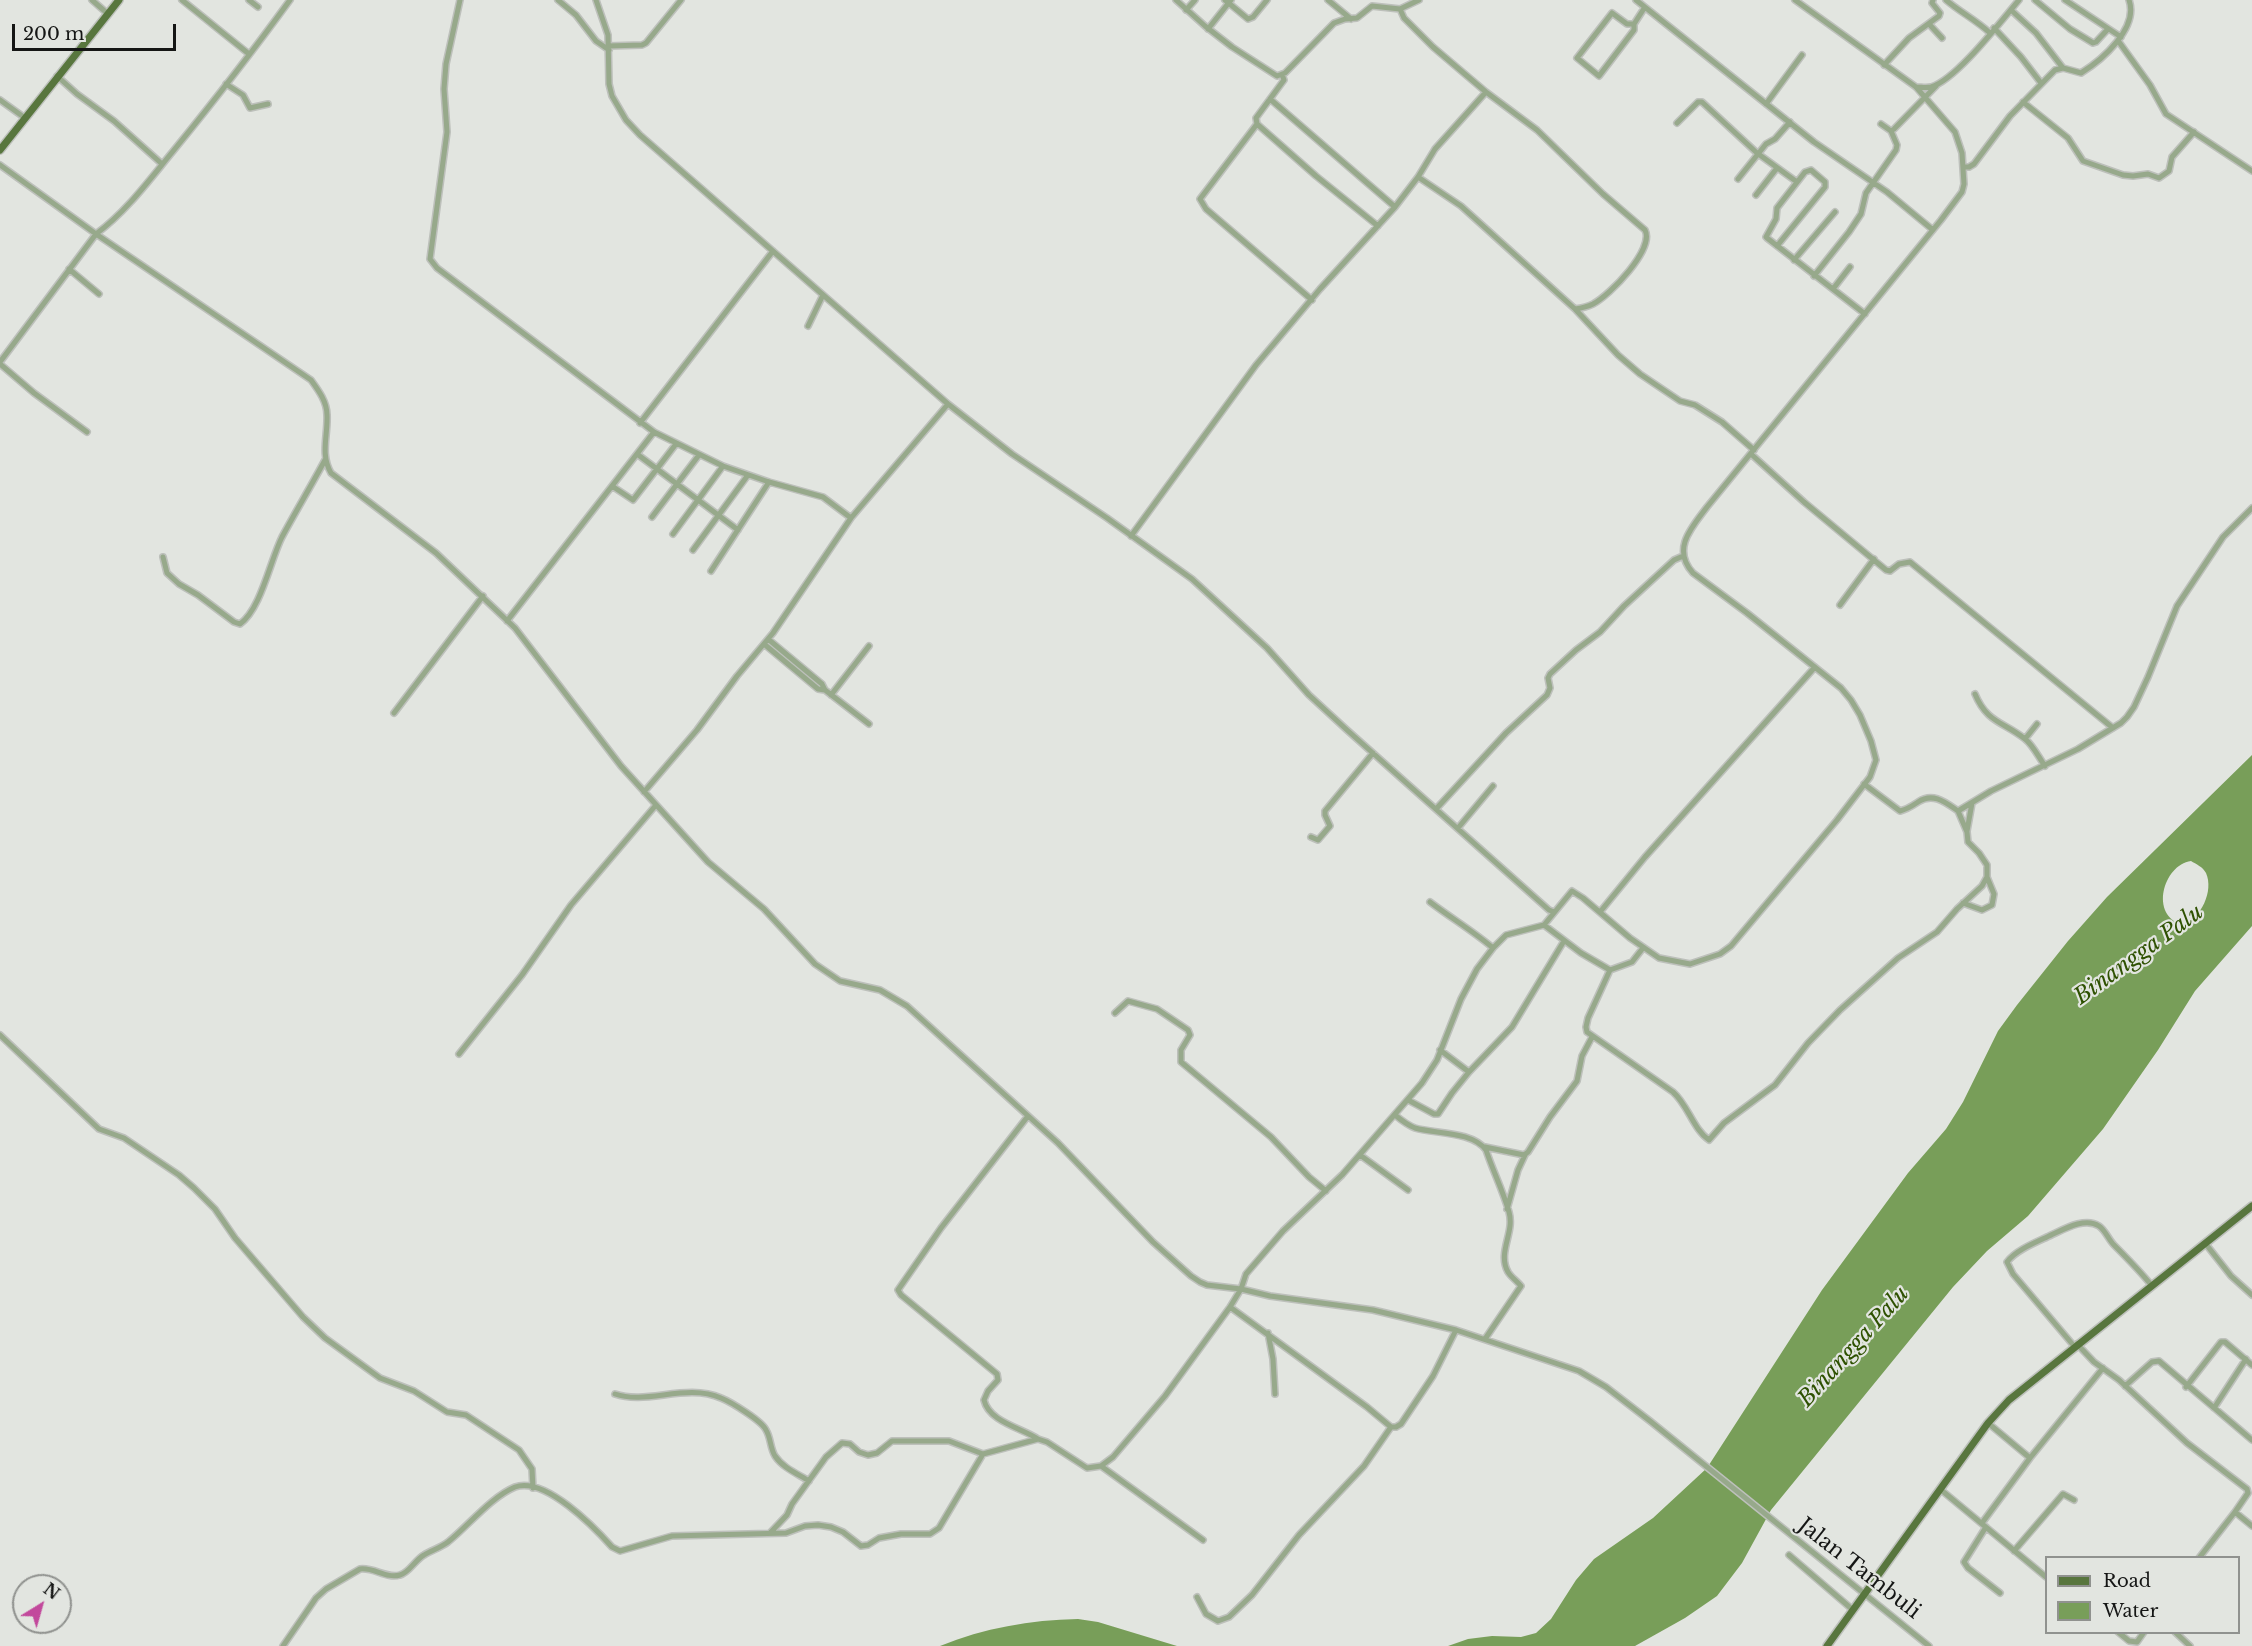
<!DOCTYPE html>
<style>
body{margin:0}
#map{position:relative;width:2252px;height:1646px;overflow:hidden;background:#e2e5e0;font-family:"Libre Baskerville",serif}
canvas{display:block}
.legend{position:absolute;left:2045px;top:1556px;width:195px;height:78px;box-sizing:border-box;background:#e2e5e0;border:2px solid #90928f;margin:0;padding:8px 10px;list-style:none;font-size:18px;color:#151615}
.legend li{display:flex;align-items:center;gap:12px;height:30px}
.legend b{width:30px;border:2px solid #90928f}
.north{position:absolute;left:12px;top:1574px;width:60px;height:60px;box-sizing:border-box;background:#e2e5e0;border:2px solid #90928f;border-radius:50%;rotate:37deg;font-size:16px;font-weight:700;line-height:24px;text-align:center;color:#151615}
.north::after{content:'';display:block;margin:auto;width:21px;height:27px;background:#c2499c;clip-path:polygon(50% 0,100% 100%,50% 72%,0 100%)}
.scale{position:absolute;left:12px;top:24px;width:164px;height:27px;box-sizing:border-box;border:3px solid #151615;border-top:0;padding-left:8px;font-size:18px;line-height:21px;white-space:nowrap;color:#151615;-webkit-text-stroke:4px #e2e5e0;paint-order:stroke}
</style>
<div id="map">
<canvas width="2252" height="1646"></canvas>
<ul class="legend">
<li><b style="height:8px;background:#58763e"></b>Road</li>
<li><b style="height:16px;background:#789e59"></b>Water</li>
</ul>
<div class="north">N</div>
<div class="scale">200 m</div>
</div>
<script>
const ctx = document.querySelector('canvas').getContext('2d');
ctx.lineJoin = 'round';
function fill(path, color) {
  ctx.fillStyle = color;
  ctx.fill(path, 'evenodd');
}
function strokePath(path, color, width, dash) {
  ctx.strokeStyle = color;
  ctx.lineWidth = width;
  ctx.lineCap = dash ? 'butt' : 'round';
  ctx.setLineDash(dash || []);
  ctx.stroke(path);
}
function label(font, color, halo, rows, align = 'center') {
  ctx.font = font + ' "Libre Baskerville",serif';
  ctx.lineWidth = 4.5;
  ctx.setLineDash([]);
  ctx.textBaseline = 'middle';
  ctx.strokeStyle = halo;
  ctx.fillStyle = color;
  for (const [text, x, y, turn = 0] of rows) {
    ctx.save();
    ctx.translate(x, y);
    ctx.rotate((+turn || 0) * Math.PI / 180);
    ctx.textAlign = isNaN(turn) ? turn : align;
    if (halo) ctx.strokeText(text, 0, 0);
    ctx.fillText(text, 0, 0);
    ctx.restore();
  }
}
fill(new Path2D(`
 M2252,755V926L2195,991L2158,1050L2103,1129L2028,1216L1987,1251L1953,1287L1771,1510L1742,1563L1717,1596L1685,1618L1635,1646H1448L1468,1639L1492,1636L1521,1637L1536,1633L1551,1619L1576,1580L1594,1559L1653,1518L1707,1468L1822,1290L1908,1173L1946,1129L1963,1102L1998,1031L2017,1005L2068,941L2107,897ZM2191,861C2196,864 2203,867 2206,873C2214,891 2201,918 2183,925C2149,916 2163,865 2191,861Z
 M1078,1619L1098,1622L1177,1646H940C984,1628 1030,1620 1078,1619Z`), '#789e59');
const minor = new Path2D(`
 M92,0L108,14
 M182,0L249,54
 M249,0L258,7
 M460,0L446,64L444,89L447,132L430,259L437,268L654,432L723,466L769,482L823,497L851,518
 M558,0L576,15L596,41L609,50
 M596,0L608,35L609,84L612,96L626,120L640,135L948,404L1012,454L1107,518L1192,579L1267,648L1309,695L1347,730L1549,910L1554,912
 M1176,0L1205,26L1232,47L1277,76L1285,73L1334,23L1345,19L1357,18L1372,6L1400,9L1419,0
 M1225,0L1248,19L1253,17L1267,0
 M1328,0L1351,19
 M1636,0L1814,142L1887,192L1933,230
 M1946,0C1960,12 1976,20 1990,33
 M2035,0L2070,29L2093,43L2096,42L2108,29
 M2065,0L2121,37
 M1400,9L1404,18L1433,47L1486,92L1537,130L1603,194L1645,230C1655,249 1610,295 1593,304C1587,307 1582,308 1575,309
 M1186,10L1195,0
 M2011,10L2036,33L2063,68
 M1634,24H1627L1612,13L1577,58L1599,76L1634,30V24L1645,7
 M1929,24L1942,38
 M1994,28L2021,57L2041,83
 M1208,29L1231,0
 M2119,42L2150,85L2166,114L2252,171
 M608,46L642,45L646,43L681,0
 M1884,65L1909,38L1939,16L1940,13L1932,3L1933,0
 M1282,74L1284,80L1256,118L1257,124L1316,176L1378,226
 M57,76L77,94L114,121L162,164
 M226,84L243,95L250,108L268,104
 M1916,87C1921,87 1926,88 1931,87C1956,80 2001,21 2019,0
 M1270,99L1395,207
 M0,100L25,118
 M2023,102L2068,138L2083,161L2123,175L2133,176L2148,174L2159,178L2169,171L2172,157L2194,132
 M1766,104L1802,55
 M1677,123L1698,102H1702L1757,153L1797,182
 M1257,124L1200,199L1206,209L1312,300
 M1881,124L1891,131L1894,129L1936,86
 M0,165L96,234L311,380C319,391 327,402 327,415C328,436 320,454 331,473L436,553L515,628L621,766L708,862L764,909L815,964L840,981L880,990L907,1006L1058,1143L1153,1242L1191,1276L1200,1282L1207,1285L1241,1289L1270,1296L1373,1310L1456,1330L1579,1371L1606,1387L1650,1421L1929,1646
 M1963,167H1969L1974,164L2010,116L2055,70L2063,68L2081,73C2102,60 2139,28 2129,0
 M1418,177L1461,206L1575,309L1618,355L1640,374L1680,401L1695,405L1722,422L1754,450
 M1738,179L1766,144L1775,139L1790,122
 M1756,195L1777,168
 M1777,246L1825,187V182L1811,170L1805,172L1777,208L1776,219L1766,237L1767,238L1865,314
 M1794,260L1835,212
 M69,269L99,294
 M1814,276L1849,232L1861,214L1866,193L1896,150L1897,145L1891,131
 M1833,289L1850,267
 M808,326L823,295
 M0,362L96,234C127,211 150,179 174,150C214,101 253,51 290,0
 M0,364L34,393L87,432
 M640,423L773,251
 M637,454L738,530
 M1751,454L1804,502L1886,570L1890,571L1899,564L1910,562L2113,728
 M612,486L633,500L676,444
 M652,517L699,455
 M673,534L723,466
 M1131,536L1256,365L1320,289L1395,207L1418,177L1435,149L1486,92
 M693,550L748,475
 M163,557L167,573L179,584L198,595L234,622L240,624C261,609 270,561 282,537C296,511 311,486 325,460
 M711,571L769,482
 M1840,605L1874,559
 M507,621L654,432
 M768,639L822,684L825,690L869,724
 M764,644L818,689L825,690
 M1975,694C1987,723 2004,722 2025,739C2033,745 2039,758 2045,766
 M831,695L869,646
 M394,713L483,596
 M2025,739L2037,724
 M1864,784L1900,811C1908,809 1912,806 1918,802C1933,792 1945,802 1958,811L1991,791L2078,749L2121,723L2127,717L2134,707L2148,677L2177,606L2223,537L2252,508
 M644,792L697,730L737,676L773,633L851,518L948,404
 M1436,809L1506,733L1547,695L1550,688L1548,678L1550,674L1576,650L1600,632L1624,606L1674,560L1683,556
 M1458,828L1493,786
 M1967,831L1972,803
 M1311,837L1318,840L1330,826L1325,815V811L1373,753
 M1430,902C1451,918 1473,931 1493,948
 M1963,903L1982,910L1992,905L1994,894L1987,877
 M1600,912L1645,857L1815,667
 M1544,925L1581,953L1610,970L1632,962L1643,948
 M1610,970L1588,1018L1586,1027L1587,1032L1673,1092C1688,1105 1693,1129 1709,1140L1724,1123L1775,1085L1808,1043L1840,1010L1898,958L1937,932L1957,909L1982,886L1987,877V865L1979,853L1968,842L1967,832L1958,811
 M1115,1013L1128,1001L1157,1009L1188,1030L1190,1035L1181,1050V1062L1271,1137L1309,1177L1326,1191
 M0,1035L99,1129L124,1138L179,1175L194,1188L215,1209L235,1238L303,1317L325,1338L380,1378L414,1391L447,1412L466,1415L519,1450L532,1469L533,1488
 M1440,1050L1469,1072
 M459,1054L522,975L571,905L656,805
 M1408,1100L1434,1114H1438L1452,1093L1469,1072L1512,1027L1564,941
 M1395,1115C1401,1120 1407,1125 1415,1128C1435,1134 1472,1131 1486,1150C1493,1171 1503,1191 1509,1212C1515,1233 1497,1252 1508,1272C1511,1277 1517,1281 1521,1286L1485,1339
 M1028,1116L941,1228L898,1290L901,1295L997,1374L998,1380L988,1391L984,1400C989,1422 1022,1428 1038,1439
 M1485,1147L1524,1155L1528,1152L1550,1117L1577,1081L1582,1056L1592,1037
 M1360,1155L1408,1190
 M1507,1209L1518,1170L1525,1155
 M2205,1243L2231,1276L2252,1295
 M1230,1307L1367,1407L1391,1427
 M1268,1333L1273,1359L1275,1394
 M2077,1344L2094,1362L2119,1380L2187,1443L2247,1489L2248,1493L2235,1512
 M2074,1346L2013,1274L2007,1262C2015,1251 2034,1243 2047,1237C2061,1231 2084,1216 2099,1226C2106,1231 2108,1239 2114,1245C2127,1258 2140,1271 2152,1286
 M2125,1386L2152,1362L2159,1361L2252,1440
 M2186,1387L2221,1342H2225L2252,1365
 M615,1394C647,1405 686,1383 721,1398C731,1402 762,1421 766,1430C771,1438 770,1448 775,1456C783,1468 798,1474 809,1481
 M2214,1408L2246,1359
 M1988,1423L2030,1458
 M1101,1466L1203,1540
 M1940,1489L2046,1577
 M1982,1523L2030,1458L2103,1368
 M1986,1527L1964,1562L1968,1568L2000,1593
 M770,1533L787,1515L792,1504L826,1457L842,1443L850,1444L859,1452L868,1455L877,1453L892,1441H949L983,1454
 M2014,1551L2063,1494L2074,1500
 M1789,1555L1853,1610
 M2199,1558L2235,1512L2252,1526
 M1197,1597L1206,1614L1218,1621L1229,1617L1252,1595L1299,1535L1364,1466L1391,1427H1396L1401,1424L1433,1376L1456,1330
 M2118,1632L2129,1641L2137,1642L2144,1632
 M2175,1632L2190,1646
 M283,1646L316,1598L326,1589L360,1569C374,1567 386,1579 400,1575C409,1573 415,1560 424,1555C432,1550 440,1548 448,1542C468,1526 491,1497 515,1487C545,1476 595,1528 612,1547L620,1551L672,1536L786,1533L805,1526L818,1525L831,1527L843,1532L861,1546L868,1545L879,1538L901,1534H930L939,1528L983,1454L1038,1439L1047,1442L1087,1468L1101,1466L1113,1457L1165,1396L1230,1307L1241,1289L1246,1274L1283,1231L1342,1175L1422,1083L1437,1060L1461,999L1477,969L1493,948L1506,935L1544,925L1572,891L1583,898L1630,938L1659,958L1690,964L1720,954L1731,946L1837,820L1870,777L1876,760L1871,741L1860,715L1851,700L1841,688L1747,613L1693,573C1671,549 1692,527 1707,507L1941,220L1962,192L1964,184L1962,153L1955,132L1916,87L1795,0`);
const major = new Path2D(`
 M0,150L119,0
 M1827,1646L1988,1423L2009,1400L2252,1206`);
strokePath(minor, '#bdc0bb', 8);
strokePath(major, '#bdc0bb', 10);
strokePath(minor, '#97a98b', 5);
strokePath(major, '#58763e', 7);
label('21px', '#151615', '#e2e5e0', [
 ["Jalan Tambuli",1859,1569,38]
]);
label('italic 22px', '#2e5101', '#e2e5e0', [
 ["Binangga Palu",2139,955,-36],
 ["Binangga Palu",1854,1347,-48]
]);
</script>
